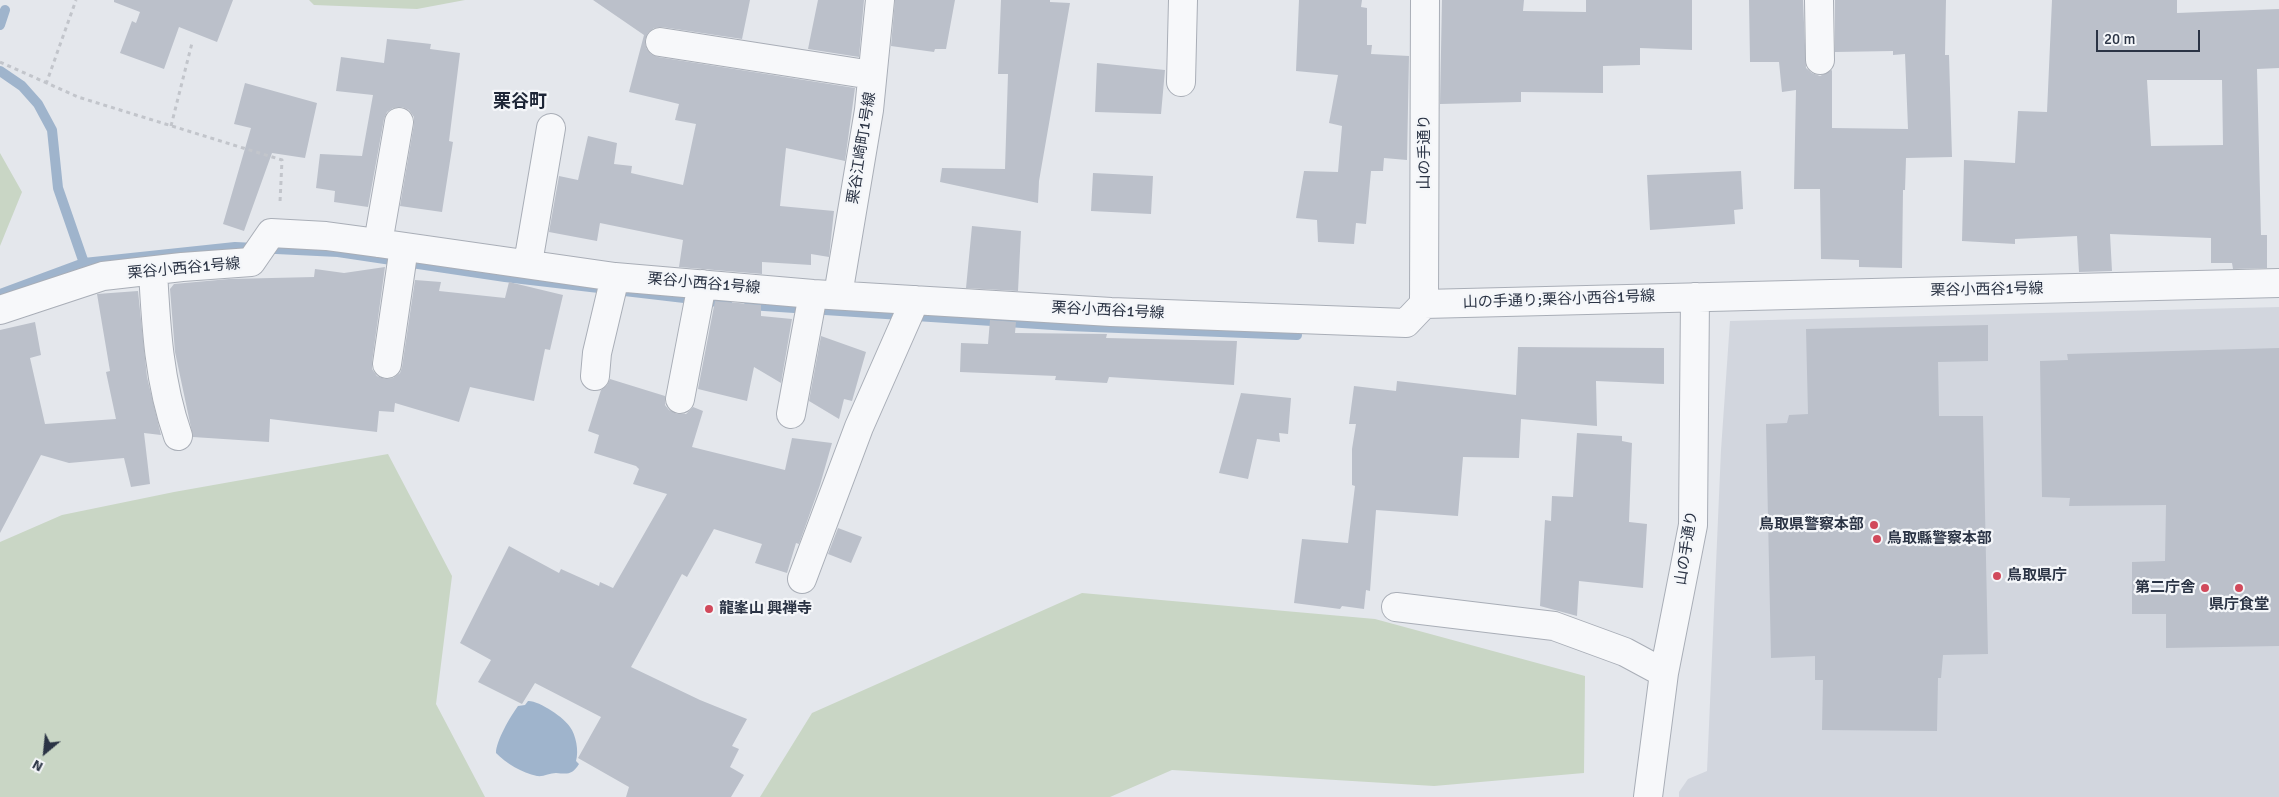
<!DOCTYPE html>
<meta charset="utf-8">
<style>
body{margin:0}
#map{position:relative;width:2279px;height:797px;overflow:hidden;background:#e4e7ec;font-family:Signika,sans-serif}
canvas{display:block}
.north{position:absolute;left:20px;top:727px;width:50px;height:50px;-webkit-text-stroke:4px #f4f6f9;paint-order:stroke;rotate:208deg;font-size:14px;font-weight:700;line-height:20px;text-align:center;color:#2b3445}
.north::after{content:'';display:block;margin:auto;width:18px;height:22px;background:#2b3445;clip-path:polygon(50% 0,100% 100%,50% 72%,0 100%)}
.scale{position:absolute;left:2096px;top:30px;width:104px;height:22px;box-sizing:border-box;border:2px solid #2b3445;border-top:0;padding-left:6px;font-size:15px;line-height:18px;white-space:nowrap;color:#2b3445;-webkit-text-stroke:4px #f4f6f9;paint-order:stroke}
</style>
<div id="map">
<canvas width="2279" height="797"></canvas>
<div class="north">N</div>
<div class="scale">20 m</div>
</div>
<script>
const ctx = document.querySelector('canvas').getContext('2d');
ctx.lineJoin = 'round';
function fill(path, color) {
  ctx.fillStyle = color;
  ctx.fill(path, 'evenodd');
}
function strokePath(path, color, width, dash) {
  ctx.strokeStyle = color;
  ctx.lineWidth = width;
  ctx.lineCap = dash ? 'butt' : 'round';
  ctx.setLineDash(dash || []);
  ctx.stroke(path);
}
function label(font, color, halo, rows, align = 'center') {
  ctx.font = font + ' Signika,"Noto Sans JP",sans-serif';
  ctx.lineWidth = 4.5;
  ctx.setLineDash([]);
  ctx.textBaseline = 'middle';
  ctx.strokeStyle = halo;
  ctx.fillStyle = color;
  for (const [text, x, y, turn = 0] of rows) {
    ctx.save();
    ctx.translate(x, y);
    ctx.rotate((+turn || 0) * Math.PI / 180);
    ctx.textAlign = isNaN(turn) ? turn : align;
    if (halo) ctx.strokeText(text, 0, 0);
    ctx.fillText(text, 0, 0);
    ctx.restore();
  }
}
fill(new Path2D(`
 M2279,307V797H1679V792L1688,779L1707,771L1721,450L1730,321Z`), '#d2d6de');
fill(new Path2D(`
 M309,0H465L417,9L314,5Z
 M0,153L22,192L0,246Z
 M388,454L452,576L436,704L485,797H0V542L62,515L174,492Z
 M1082,593L1375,619L1585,676L1584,773L1434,786L1172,770L1110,797H760L812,713Z`), '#c9d6c5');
fill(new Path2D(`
 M528,701C538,700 565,718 570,727C576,735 579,751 576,761L579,764C572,775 568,774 556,773C550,773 543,777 537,776C522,773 506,763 496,753C496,741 510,717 518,706L525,705Z`), '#9fb4cc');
strokePath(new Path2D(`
 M0,25L5,10
 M0,71L22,86L38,104L52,130L58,188L84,263
 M0,294L84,263L235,247L338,252L505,277L727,303
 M749,305L1068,326L1297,335`), '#9fb4cc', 10);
fill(new Path2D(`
 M114,0H233L217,42L179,27L164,69L120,53L132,21L136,23L140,12L114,2Z
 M593,0H750L742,39L662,27L654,28L648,33L645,40L646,48L651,54L658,57L855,88L845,161L786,148L780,206L834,211L829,257L811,254V265L762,262V274L679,267L683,240L600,223L597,241L549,232L559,176L578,180L588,136L617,143L614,164L632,166L631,173L683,185L696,124L675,120L679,104L629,92L644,35Z
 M818,0H864L859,57L808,49Z
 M895,0H955L946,49H935L934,52L891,46Z
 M1001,0H1050V2L1070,3L1039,181L1038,203L940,182L942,168L1005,169L1008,74H998Z
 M1299,0H1362L1361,7L1367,8V45H1372L1371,54L1409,56L1407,160L1384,158L1383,171H1371L1366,224L1356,223L1354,244L1318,242L1317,220L1296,218L1304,171L1338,172L1342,126L1329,123L1338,75L1296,71Z
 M1442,0H1524L1523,11L1586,12V0H1692V50L1640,48V65L1603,66V93L1521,92V102L1440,104Z
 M1749,0H1803L1806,68L1812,73L1820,76L1832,70V128L1908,129L1905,54L1893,55V51L1835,52V0H1946L1945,55H1949L1952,157L1906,158L1905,190H1903L1902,268L1859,267V260L1821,259L1820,189H1794L1796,90L1782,92L1779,62H1750Z
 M2052,0H2177V13L2279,9V68L2257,69L2261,235H2267V268L2233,269L2232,263H2211V238L2110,234L2112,271L2079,272L2077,236L2015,239V244L1962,241L1964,160L2015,163L2018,111L2047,112ZM2147,80H2222L2223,145L2151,146Z
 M387,39L431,44L430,49L460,53L449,141L453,142L442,212L400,206L414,124V117L409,110L402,107L393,108L387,112L384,119L368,207L334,202L335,191L316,188L320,154L362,156L373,95L336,91L341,57L384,63Z
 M1097,63L1165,70L1161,114L1095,112Z
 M245,83L317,103L305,158L272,153L244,231L223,224L251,128L234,124Z
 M1741,171L1743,209L1734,210L1735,224L1650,230L1647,175Z
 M1093,173L1153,176L1151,214L1091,211Z
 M972,226L1021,231L1018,291L966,288Z
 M385,267L372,362V369L377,376L385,379L393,378L400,373L402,367L415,280L441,282L439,291L505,298L509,282L563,295L550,350L545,349L534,401L470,387L459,422L395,403L394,412L379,411L377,432L270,419L269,442L193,437L175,352L170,289L174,284L229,279L314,277L315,269L344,273Z
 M138,291L147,377L161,435L144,433L150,484L131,487L124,458L69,463L41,455L0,533V330L35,322L41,355L30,358L45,424L116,419L106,372L110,371L97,294Z
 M715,301L761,305V316L792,319L781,383L754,367L747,401L698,389Z
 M990,320L1016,322L1015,333L1107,334L1106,338L1237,341L1234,385L1109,377L1107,383L1055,380L1056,376L960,372L961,343L988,344Z
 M1988,325V361L1938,362L1939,416H1983L1988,654L1943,655L1941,678H1938L1937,731L1822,730L1823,680H1815V656L1771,658L1766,424L1787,423L1789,415L1808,414L1806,329Z
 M821,336L866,352L852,401L844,399L839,419L809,401Z
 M1518,347L1664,348V384L1596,381L1597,426L1521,419L1519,458L1463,457L1458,516L1376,510L1370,591L1366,590L1364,609L1342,606L1340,609L1294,603L1302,539L1348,543L1355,486L1352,485V449L1356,424H1349L1354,386L1396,391L1397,381L1516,395Z
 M2279,348V646L2166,648V614H2132V562L2165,561L2166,505L2069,506L2070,498L2042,497L2040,361L2068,360L2067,354Z
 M610,379L665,396V405L669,410L677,414H686L693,407L703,411L692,447L785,470L792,438L832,443L820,485L799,544L796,543L787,573L755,563L762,544L714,529L687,577L682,574L631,667L700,700L747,719L732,746L739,749L730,767L744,775L731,797H626L629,787L578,758L601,717L535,683L522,704L478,682L491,660L460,643L509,546L559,573L561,569L599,586L600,582L613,588L667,494L633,484L639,469L636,466L594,453L599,435L588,431L601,390L607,385Z
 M1241,393L1291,398L1288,434L1279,433L1280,442L1257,439L1248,479L1219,473Z
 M1577,433L1622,436V441L1632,443L1629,522L1647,524L1643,588L1579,581L1577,616L1540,606L1545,520L1551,521L1552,496L1573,497Z
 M838,528L862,537L851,563L828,554Z`), '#bbc0ca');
const minor = new Path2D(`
 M1819,0L1820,60
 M660,42L872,75
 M1181,82L1183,0
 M378,243L399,122
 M528,263L551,128
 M153,271C156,327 159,382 178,436
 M838,295L869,110L880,0
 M1424,304L2279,283
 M1424,304L1425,0
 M0,310L103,276L182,267L251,262L271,233L326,236L378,243L615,277L813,294L1111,312L1406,323L1424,304
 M387,364L404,247
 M595,376L597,353L615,277
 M680,399L702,284
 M791,414L813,294
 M802,579L859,427L915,300
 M1396,607L1554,626L1625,652L1664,673
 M1648,797L1664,673L1693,525L1695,297`);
strokePath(minor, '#a9aeb7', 30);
strokePath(new Path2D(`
 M0,62L78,97L282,160L280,202
 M46,84L76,0
 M171,126L192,43`), '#c2c5cb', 3, [4, 4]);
strokePath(minor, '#f7f8fa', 28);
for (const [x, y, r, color] of [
 [1874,525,5,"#d1495b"],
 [1877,539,5,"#d1495b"],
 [1997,576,5,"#d1495b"],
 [2205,588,5,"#d1495b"],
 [2239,588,5,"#d1495b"],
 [709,609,5,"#d1495b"]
]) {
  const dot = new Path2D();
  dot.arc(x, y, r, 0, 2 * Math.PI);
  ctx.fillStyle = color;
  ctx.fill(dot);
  strokePath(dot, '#f4f6f9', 2);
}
label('15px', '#2b3445', '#f4f6f9', [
 ["栗谷江崎町1号線",862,148,-81],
 ["山の手通り",1425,152,-90],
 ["栗谷小西谷1号線",184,269,-5],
 ["栗谷小西谷1号線",704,284,5],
 ["栗谷小西谷1号線",1987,290,-1],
 ["山の手通り;栗谷小西谷1号線",1559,300,-2],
 ["栗谷小西谷1号線",1108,311,3],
 ["山の手通り",1687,548,-81]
]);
label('bold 15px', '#2b3445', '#f4f6f9', [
 ["鳥取県警察本部",1864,525,"right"],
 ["鳥取縣警察本部",1887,539],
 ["鳥取県庁",2007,576],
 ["第二庁舎",2195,588,"right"],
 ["県庁食堂",2239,605,"center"],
 ["龍峯山 興禅寺",719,609]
], 'left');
label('bold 18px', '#1d2536', '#f4f6f9', [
 ["栗谷町",520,102]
]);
</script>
